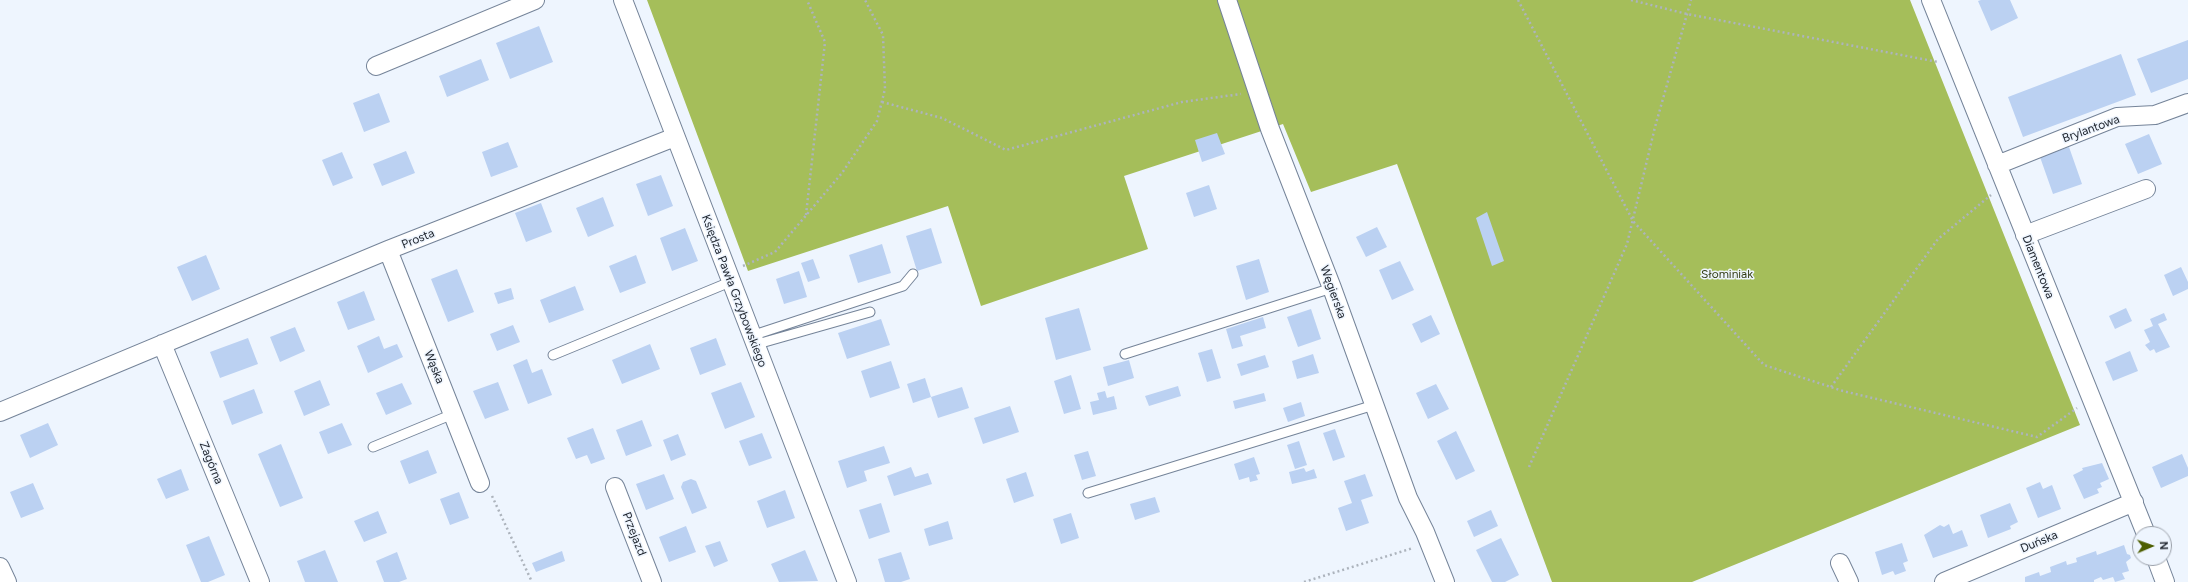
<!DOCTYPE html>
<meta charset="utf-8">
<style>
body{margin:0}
#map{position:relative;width:2188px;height:582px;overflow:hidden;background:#eef5fe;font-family:Figtree,sans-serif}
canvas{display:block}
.north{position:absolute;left:2132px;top:526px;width:40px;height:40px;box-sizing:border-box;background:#eef5fe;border:1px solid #9ca2ab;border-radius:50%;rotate:88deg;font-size:11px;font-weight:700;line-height:16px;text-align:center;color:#20262f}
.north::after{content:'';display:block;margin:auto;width:14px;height:18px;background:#4e5f02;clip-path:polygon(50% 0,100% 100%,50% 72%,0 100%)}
</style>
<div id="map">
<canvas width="2188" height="582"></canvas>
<div class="north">N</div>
</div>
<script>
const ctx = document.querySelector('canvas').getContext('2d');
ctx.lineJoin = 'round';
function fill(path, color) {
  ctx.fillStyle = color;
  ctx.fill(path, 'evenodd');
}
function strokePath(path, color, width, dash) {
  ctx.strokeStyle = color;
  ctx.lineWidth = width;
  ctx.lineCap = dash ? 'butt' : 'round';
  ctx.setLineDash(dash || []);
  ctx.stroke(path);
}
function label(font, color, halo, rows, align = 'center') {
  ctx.font = font + ' Figtree,sans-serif';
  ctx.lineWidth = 3;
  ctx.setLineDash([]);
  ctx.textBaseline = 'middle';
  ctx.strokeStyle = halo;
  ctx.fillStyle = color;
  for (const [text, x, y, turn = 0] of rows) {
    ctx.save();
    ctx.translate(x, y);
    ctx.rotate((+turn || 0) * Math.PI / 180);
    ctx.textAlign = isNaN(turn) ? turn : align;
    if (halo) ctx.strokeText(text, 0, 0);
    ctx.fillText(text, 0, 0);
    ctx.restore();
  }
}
fill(new Path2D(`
 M647,0H1910L2080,425L1692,582H1552L1397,164L1311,192L1283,124L1124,176L1148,249L981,306L948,206L748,271Z`), '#a5be5a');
fill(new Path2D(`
 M1981,0H2010L2018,18L1991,31L1978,1Z
 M539,26L553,62L510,79L496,43Z
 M2188,40V79L2151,93L2137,59Z
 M2121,54L2136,95L2023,137L2008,97Z
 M481,59L489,80L447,97L439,76Z
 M379,93L390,122L364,132L353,103Z
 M1217,133L1225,154L1202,162L1195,140Z
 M2149,134L2162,164L2138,174L2125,144Z
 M508,142L518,167L491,177L482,152Z
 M2069,147L2082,184L2053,194L2040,157Z
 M406,151L415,173L382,186L373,164Z
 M342,152L353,178L333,186L322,160Z
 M661,175L673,206L648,216L636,184Z
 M1209,185L1217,209L1194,217L1186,193Z
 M603,197L614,226L588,237L576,208Z
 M541,203L552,232L526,242L515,213Z
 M1487,212L1504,261L1492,266L1476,218Z
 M1377,227L1387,247L1366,257L1356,237Z
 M685,228L698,261L672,271L660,238Z
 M931,228L942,263L917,271L906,236Z
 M882,244L891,273L858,283L849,255Z
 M206,255L220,289L192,301L177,267Z
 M636,255L646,283L620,293L609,266Z
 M813,259L820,278L808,282L801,263Z
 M1259,259L1269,292L1246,300L1236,266Z
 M1400,261L1414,290L1392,300L1379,270Z
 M2181,267L2188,282V289L2173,296L2164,275Z
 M457,269L474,312L448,322L431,279Z
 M799,271L807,297L784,304L776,279Z
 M575,286L584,310L549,323L540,300Z
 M511,288L514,299L498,304L494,293Z
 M364,291L375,320L348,330L337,302Z
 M1079,308L1091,350L1056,360L1045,318Z
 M2126,308L2132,321L2115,329L2109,316Z
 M1311,309L1321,339L1298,347L1287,317Z
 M2164,313L2167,320L2158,324L2170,347L2156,353L2154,349L2150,351L2145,345L2150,342L2144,330L2153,326L2150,319Z
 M1431,315L1440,334L1421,343L1412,324Z
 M1263,317L1266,328L1240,336L1243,346L1232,349L1226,329Z
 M881,319L890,345L847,359L838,333Z
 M513,325L520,342L497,351L490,334Z
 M295,327L305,351L280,362L270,337Z
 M379,336L384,349L397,344L403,357L368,373L357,346Z
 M248,338L258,364L220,378L210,352Z
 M716,338L726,365L700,375L690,348Z
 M650,344L660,369L622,384L612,360Z
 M1212,349L1221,378L1207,382L1198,353Z
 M2130,351L2138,371L2113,381L2105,362Z
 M1313,354L1319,373L1297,379L1292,361Z
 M1265,355L1269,367L1241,376L1237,364Z
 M527,359L532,373L542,369L552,395L528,404L513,365Z
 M1129,360L1134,378L1108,386L1103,367Z
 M891,361L900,388L870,398L861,371Z
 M1071,375L1081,409L1064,414L1054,381Z
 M925,378L931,397L962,387L969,408L938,418L931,397L913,403L907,384Z
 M320,380L330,405L304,416L294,391Z
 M498,382L509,410L485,419L473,391Z
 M741,382L755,417L725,429L711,393Z
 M402,383L412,404L386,415L376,393Z
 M1436,384L1449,409L1428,419L1416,393Z
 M1178,386L1181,396L1149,406L1145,396Z
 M254,389L263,413L232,425L223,401Z
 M1105,391L1107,398L1114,396L1117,409L1093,415L1090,402L1099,400L1097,393Z
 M1264,393L1266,401L1235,409L1233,401Z
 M1301,402L1305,416L1288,422L1283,408Z
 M1010,406L1019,432L983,444L974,418Z
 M642,420L652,446L626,456L616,430Z
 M48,423L58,445L30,458L20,435Z
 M342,423L352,445L328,454L319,432Z
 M593,428L605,459L591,464L587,455L576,459L567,438Z
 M1335,429L1345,457L1333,461L1323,433Z
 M1456,431L1475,471L1456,480L1437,441Z
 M762,433L772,458L749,466L739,441Z
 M678,434L686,455L671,461L663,440Z
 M1299,441L1307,465L1295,469L1287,445Z
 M281,444L303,498L280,507L258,454Z
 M884,446L890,463L864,471L867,481L847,488L838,461Z
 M428,450L437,473L409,484L400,461Z
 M1088,451L1096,476L1082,480L1074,455Z
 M2182,454L2188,468V476L2161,488L2152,467Z
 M1254,457L1260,474L1256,475L1258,480L1250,482L1249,477L1239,480L1234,464Z
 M2102,463L2109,479L2100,483L2102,487L2097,489L2099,493L2084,499L2073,475L2083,470L2082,468Z
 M911,467L915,477L928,473L932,484L894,496L887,476Z
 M1304,468L1306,472L1314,469L1317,478L1292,484L1289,472Z
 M181,469L189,490L166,499L157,479Z
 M1026,472L1034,496L1014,503L1006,479Z
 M664,474L674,499L646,510L636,484Z
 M1365,474L1373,496L1361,500L1369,523L1346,531L1338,508L1352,503L1344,481Z
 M691,479L696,481L707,508L692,514L681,487L683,482Z
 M2040,482L2043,489L2052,485L2061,509L2038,518L2026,488Z
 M33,483L44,509L21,518L10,492Z
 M785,490L795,518L767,528L757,501Z
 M459,492L469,518L450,525L440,499Z
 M1155,497L1160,512L1135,520L1130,504Z
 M881,503L890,532L869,539L859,510Z
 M2010,503L2018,522L2010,526L2011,529L1988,538L1980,515Z
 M1491,510L1498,526L1474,537L1467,521Z
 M378,511L387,533L364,542L354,521Z
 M1071,513L1079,538L1061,544L1053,519Z
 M948,521L953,539L929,546L924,529Z
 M1949,524L1953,534L1962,530L1968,546L1933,558L1924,535L1940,525L1944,527Z
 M686,526L696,552L669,562L659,537Z
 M209,536L225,575L208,582H201L186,545Z
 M1501,538L1519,575L1505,582H1492L1476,550Z
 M720,541L728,561L714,567L705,546Z
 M1902,543L1908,561L1903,563L1906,571L1895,575L1893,571L1882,575L1875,552Z
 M2124,545L2127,554L2130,555L2131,558L2126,562L2129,571L2122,573L2125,579L2115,582L2113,577L2103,580L2101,577L2094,580V582H2025V577L2039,572L2040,576L2051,572L2050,567L2066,561L2067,565L2077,562L2076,558L2096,551L2097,555Z
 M325,550L338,582H305L297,561Z
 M805,550L818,581L779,582L771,564Z
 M562,551L565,561L536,572L532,563Z
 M397,552L407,579L399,582H384L376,561Z
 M901,552L910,579L901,582H885L878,559Z`), '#bbd1f2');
const lane = new Path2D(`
 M751,336L903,286L913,274
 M754,345L870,312
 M1125,354L1332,288
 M553,355L730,282
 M373,447L453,414
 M1088,493L1374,405`);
const street = new Path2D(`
 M623,0L847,582
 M1227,0L1270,129L1332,288L1408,498L1425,532L1445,582
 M1931,0L2146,534
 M376,66L535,0
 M1997,165L2117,117L2155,115L2188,103
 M2025,235L2146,189
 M388,250L480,483
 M162,344L260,582
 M0,412L388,250L675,137
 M615,487L652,582
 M2156,558L2165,582
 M1840,563L1849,582
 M0,567L7,582
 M1944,582L2134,502`);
strokePath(lane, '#758499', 11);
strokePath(street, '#758499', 20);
strokePath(new Path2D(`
 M1518,0L1633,221L1764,365L1843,391L2037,437L2077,408
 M1631,0L1687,14L1938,62
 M882,102L942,118L1006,150L1182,102L1241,94
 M806,215L825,42L807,0
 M743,266L775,252L842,173L877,121L885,89L883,35L865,0
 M1831,387L1938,239L1991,195
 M1529,467L1627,244L1655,127L1691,0
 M492,496L532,582
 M1304,582L1413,548`), '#adb4bd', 2.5, [2, 3]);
strokePath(lane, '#fff', 9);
strokePath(street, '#fff', 18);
label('12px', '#20262f', '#eef5fe', [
 ["Brylantowa",2091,129,-20],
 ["Prosta",418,239,-22],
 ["Diamentowa",2038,267,68],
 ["Księdza Pawła Grzybowskiego",734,291,69],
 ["Węgierska",1333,292,70],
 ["Wąska",434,367,68],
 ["Zagórna",211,463,68],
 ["Przejazd",634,534,69],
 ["Duńska",2039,542,-23]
]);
label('12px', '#343e14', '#eef5fe', [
 ["Słominiak",1727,274]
]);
</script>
